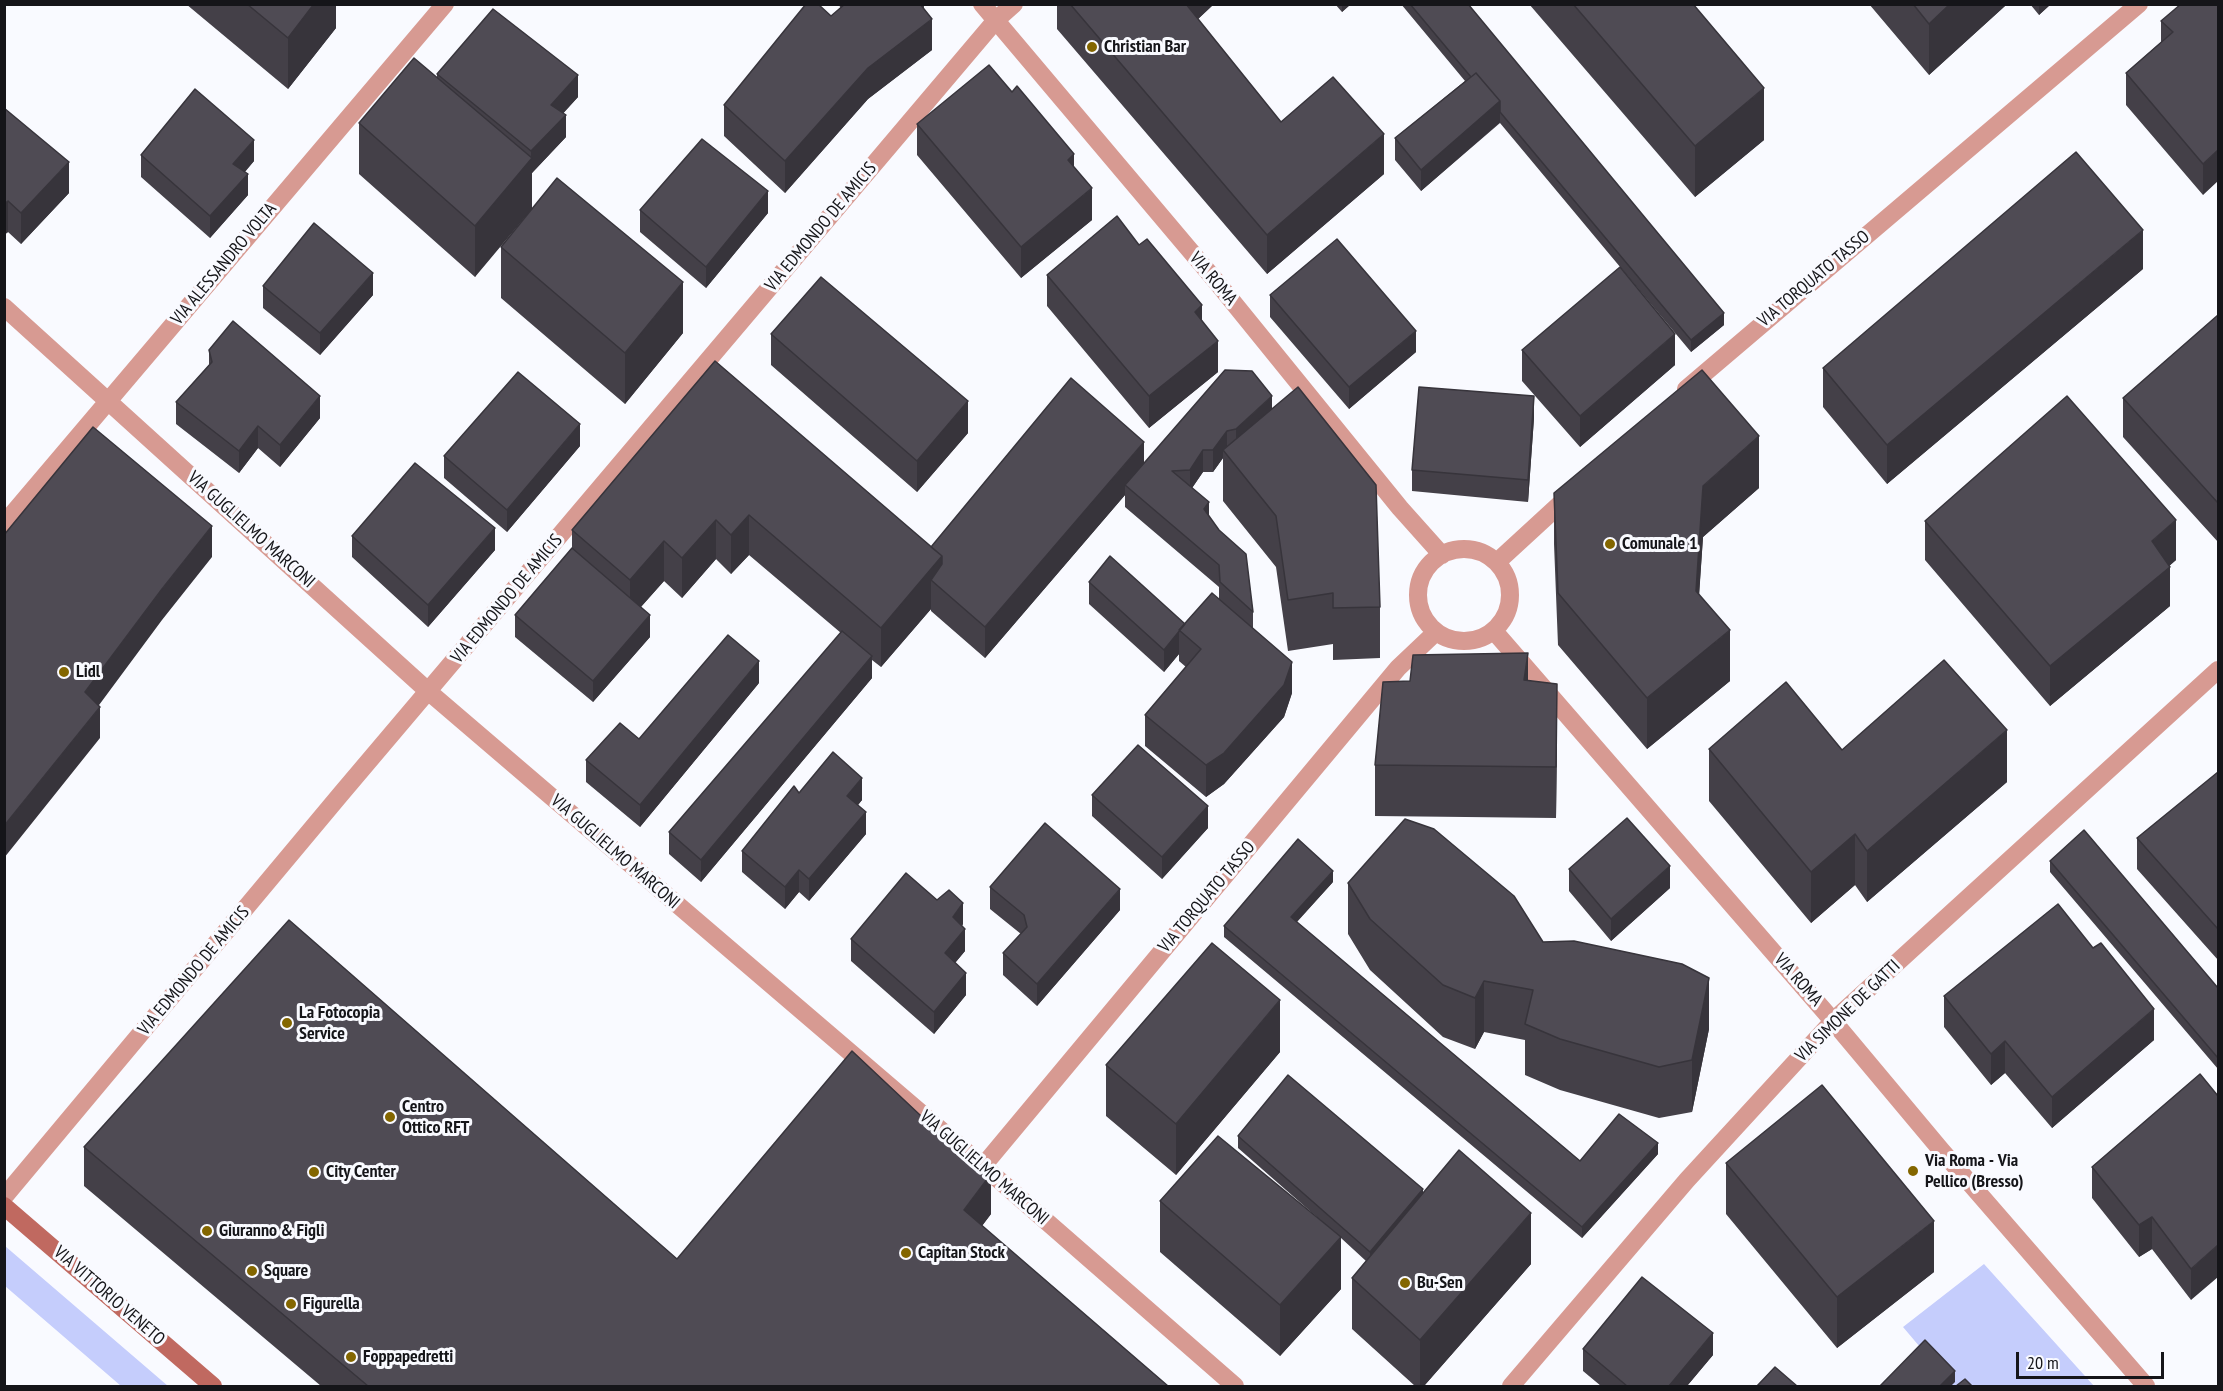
<!DOCTYPE html>
<style>
body{margin:0}
#map{position:relative;width:2223px;height:1391px;overflow:hidden;background:#f9faff;font-family:"PT Sans Narrow",sans-serif}
canvas{display:block}
.frame{position:absolute;inset:0;border:6px solid #151519;pointer-events:none}
.scale{position:absolute;left:2016px;top:1352px;width:148px;height:27px;box-sizing:border-box;border:3px solid #151519;border-top:0;padding-left:8px;font-size:18px;line-height:21px;white-space:nowrap;color:#151519;-webkit-text-stroke:4px #f9faff;paint-order:stroke}
</style>
<div id="map">
<canvas width="2223" height="1391"></canvas>
<div class="frame"></div>
<div class="scale">20 m</div>
</div>
<script>
const ctx = document.querySelector('canvas').getContext('2d');
ctx.lineJoin = 'round';
function fill(path, color) {
  ctx.fillStyle = color;
  ctx.fill(path, 'evenodd');
}
function strokePath(path, color, width, dash) {
  ctx.strokeStyle = color;
  ctx.lineWidth = width;
  ctx.lineCap = dash ? 'butt' : 'round';
  ctx.setLineDash(dash || []);
  ctx.stroke(path);
}
function label(font, color, halo, rows, align = 'center') {
  ctx.font = font + ' "PT Sans Narrow",sans-serif';
  ctx.lineWidth = 6;
  ctx.setLineDash([]);
  ctx.textBaseline = 'middle';
  ctx.strokeStyle = halo;
  ctx.fillStyle = color;
  for (const [text, x, y, turn = 0] of rows) {
    ctx.save();
    ctx.translate(x, y);
    ctx.rotate((+turn || 0) * Math.PI / 180);
    ctx.textAlign = isNaN(turn) ? turn : align;
    if (halo) ctx.strokeText(text, 0, 0);
    ctx.fillText(text, 0, 0);
    ctx.restore();
  }
}
fill(new Path2D(`
 M4,1246H5L168,1386H121L5,1286Z
 M1984,1264L2094,1386H1953L1903,1327Z`), '#c5cdfc');
strokePath(new Path2D(`
 M982,4L1215,280L1400,508L1442,555
 M4,307L429,692L983,1166L1235,1386
 M1686,389L2139,4
 M4,524L445,4
 M1418 595a46 46 0 1 1 92 0a46 46 0 1 1-92 0Z
 M1497,562L1571,494
 M1494,631L1833,1021L1941,1150L2146,1386
 M983,1166L1398,668L1436,632
 M4,1197L340,795L996,20L1014,4
 M1511,1386L1687,1180L1833,1021L2218,670`), '#d79a92', 18);
strokePath(new Path2D(`
 M4,1206L213,1386`), '#c06960', 18);
fill(new Path2D(`
 M186,4H336V28L288,89Z
 M838,4H924V9L932,50L868,99L785,193L724,136V105L841,8Z
 M1057,4H1214L1198,19L1281,122L1384,174L1267,274L1057,29Z
 M1335,4H1351L1342,12Z
 M1401,4H1468L1724,325L1691,352L1500,123L1421,191L1395,160V138L1465,81Z
 M1529,4H1693L1764,140L1695,197Z
 M1869,4H2005V6L1929,75Z
 M2030,4H2051L2039,15Z
 M2218,4L2203,195L2126,105V73L2161,42V21Z
 M437,74L578,97L563,113L566,137L532,173L475,277L359,174V123L437,78Z
 M4,108L69,193L21,244L8,232L4,235Z
 M917,124L1074,168L1092,220L1021,278L917,155Z
 M141,155L254,161L245,172L248,195L210,238L141,177Z
 M640,210L768,213L706,288L640,232Z
 M1139,245L1202,320L1218,372L1149,428L1047,306V275Z
 M501,247L683,333L625,404L501,298Z
 M2143,269L1887,484L1823,407V368Z
 M263,286L373,295L320,355L263,308Z
 M1270,295L1416,352L1349,409L1270,317Z
 M2218,315V542L2123,437V398Z
 M771,334L968,433L917,492L771,365Z
 M209,350L320,418L280,467L258,448L239,473L176,424V402L209,365Z
 M1522,350L1675,365L1580,447L1522,381Z
 M715,361L931,547L1144,464L1272,409L1380,607V658L1333,660V644L1288,651L1276,567L1223,501V458L1213,472H1203L1192,488L1209,516L1253,612V629L1292,693L1284,717L1224,784L1206,797L1145,746V715L1186,667L1179,661V654L1164,672L1089,604V582L1185,624L1219,599V587L1125,507V495L985,658L931,611V609L881,667L872,660V678L701,882L669,854V832L841,633L749,555L731,574L716,559L682,598L664,581L641,607L650,637L593,702L515,637V615L572,548V530Z
 M1534,418L1528,502L1412,491V470Z
 M580,446L507,532L444,478V456Z
 M1759,488L1703,537L1699,594L1730,681L1647,749L1558,645L1554,544V493Z
 M1925,521L2176,560L2169,566L2170,606L2050,706L1925,560Z
 M352,536L495,550L428,627L352,557Z
 M1528,681L1557,735L1556,818L1375,816V765Z
 M759,683L640,827L586,782V760L639,739Z
 M1709,749L1842,750L2007,782L1867,902L1855,885L1811,923L1709,801Z
 M2218,772V960L2137,869V838Z
 M799,793L862,800L858,805L866,834L809,901L799,892L785,909L742,872V851Z
 M1092,795L1208,828L1162,879L1092,816Z
 M2050,861L2218,988V1069L2050,872Z
 M1569,869L1670,888L1611,941L1569,891Z
 M1333,882L1297,922L1580,1161L1658,1154L1582,1238L1224,937V926Z
 M1348,883L1543,942L1709,1029L1692,1112L1659,1118L1560,1090L1525,1075V1040L1484,1032L1475,1049L1443,1037L1370,970L1348,934Z
 M990,887L1120,910L1037,1006L1003,975V953L1021,934L990,909Z
 M963,924L962,926L965,951L955,963L966,995L934,1034L851,961V939Z
 M1944,996L2154,1040L2052,1128L2005,1073L1991,1085L1944,1027Z
 M1280,1052L1176,1175L1106,1116V1065Z
 M2200,1074L2191,1300L2152,1249L2139,1257L2092,1198V1167Z
 M1238,1136L1423,1193L1531,1264L1424,1386H1415L1352,1329V1278L1366,1261L1341,1238V1289L1280,1356L1160,1252V1201L1334,1232L1238,1148Z
 M84,1147L677,1259L991,1214L982,1226L1168,1386H321L84,1186Z
 M1726,1163L1934,1272L1837,1348L1726,1214Z
 M1583,1349L1713,1355L1687,1386H1601L1583,1371Z`), '#444048');
fill(new Path2D(`
 M314,4H336V28L288,89V38Z
 M1180,4H1214L1180,36Z
 M1342,4H1351L1342,12Z
 M1950,4H2005V6L1929,75V24Z
 M2039,4H2051L2039,15Z
 M932,19V50L868,99L785,193V161L868,68Z
 M578,75V97L551,127V105Z
 M1764,88V140L1695,197V146Z
 M1500,101V122L1421,191V170Z
 M566,115V137L532,173V209L475,277V226L531,158V151Z
 M1384,134V174L1267,274V235Z
 M254,140V161L233,185V164Z
 M2218,150V181L2203,195V164Z
 M1074,154V186L1068,160Z
 M69,162V193L21,244V213Z
 M248,174V195L210,238V216Z
 M1092,188V220L1021,278V247Z
 M768,191V213L706,288V267Z
 M8,201V232L4,235V204Z
 M2143,230V269L1887,484V445Z
 M373,273V295L320,355V333Z
 M683,282V333L625,404V353Z
 M1202,305V337L1195,312Z
 M1724,313V325L1691,352V340Z
 M1416,331V352L1349,409V387Z
 M1675,334V365L1580,447V416Z
 M1218,341V372L1149,428V396Z
 M320,396V418L280,467V445Z
 M1272,396V417L1236,451V429Z
 M1534,396V418L1528,502V480Z
 M968,401V433L917,492V461Z
 M580,424V446L507,532V510Z
 M258,426V448L239,473V451Z
 M1227,431V453L1223,450V458L1213,472V450Z
 M1759,436V488L1703,537L1696,642V591L1703,486Z
 M1144,442V473L1125,485V495L985,658V627Z
 M1203,450V472L1190,491V470Z
 M1209,502V524L1204,509Z
 M749,515V555L731,574V535Z
 M716,520V559L682,598V558Z
 M2176,520V560L2152,581V541Z
 M212,526V557L162,620L85,724V692L162,589Z
 M495,528V550L428,627V605Z
 M664,541V581L630,619V580Z
 M942,556V590L931,580V609L881,667V628Z
 M2170,567V606L2050,706V666Z
 M650,615V637L593,702V681Z
 M1730,630V681L1647,749V698Z
 M1179,632V654L1164,672V650Z
 M1528,653V704L1524,680Z
 M872,656V678L701,882V860Z
 M759,661V683L640,827V805Z
 M1292,662V693L1284,717L1224,784L1206,797V765Z
 M1557,684V735L1556,818V767Z
 M100,707V738L4,858V826Z
 M2007,730V782L1867,902V851Z
 M862,778V800L847,818V796Z
 M1208,806V828L1162,879V857Z
 M866,812V834L809,901V879Z
 M1855,834V885L1811,923V872Z
 M1670,866V888L1611,941V919Z
 M799,870V892L785,909V887Z
 M1333,871V882L1291,928V917Z
 M1120,889V910L1037,1006V984Z
 M963,903V924L953,939V917Z
 M965,929V951L945,975V953Z
 M966,973V995L934,1034V1012Z
 M1709,978V1029L1692,1112V1060Z
 M1484,981V1032L1475,1049V998Z
 M1280,1000V1052L1176,1175V1124Z
 M2154,1009V1040L2052,1128V1097Z
 M2005,1041V1073L1991,1085V1054Z
 M1658,1143V1154L1582,1238V1227Z
 M991,1174V1214L964,1249V1210Z
 M1423,1189V1200L1370,1263V1252Z
 M1531,1213V1264L1424,1386H1420V1340Z
 M2152,1217V1249L2139,1257V1225Z
 M1934,1221V1272L1837,1348V1297Z
 M1341,1237V1289L1280,1356V1305Z
 M2218,1245V1277L2191,1300V1269Z
 M1713,1333V1355L1687,1386H1669Z
 M1955,1371V1382L1951,1386H1940Z`), '#37343b');
const building = new Path2D(`
 M247,4H314L288,38Z
 M806,4H818L831,16L845,4H920L932,19L868,68L785,161L724,105Z
 M1070,4H1186L1281,122L1333,77L1384,134L1267,235Z
 M1410,4H1468L1724,313L1691,340L1500,112V101L1476,73L1471,77Z
 M1573,4H1693L1764,88L1695,146Z
 M1913,4H1950L1929,24Z
 M2181,4H2218V150L2203,164L2126,73L2173,32L2161,21Z
 M493,9L578,75L551,105L566,115L531,151L437,74Z
 M414,58L532,158L475,226L359,123Z
 M989,65L1012,92L1017,86L1074,154L1068,160L1092,188L1021,247L917,124Z
 M1476,73L1500,101L1421,170L1395,138Z
 M195,89L254,140L233,164L248,174L210,216L141,155Z
 M4,108L69,162L21,213L8,201L4,204Z
 M702,139L768,191L706,267L640,210Z
 M2076,152L2143,230L1887,445L1823,368Z
 M557,178L683,282L625,353L501,247Z
 M1117,216L1139,245L1147,239L1202,305L1195,312L1218,341L1149,396L1047,275Z
 M314,223L373,273L320,333L263,286Z
 M1337,239L1416,331L1349,387L1270,295Z
 M1620,267L1675,334L1580,416L1522,350Z
 M821,277L968,401L917,461L771,334Z
 M2218,315V503L2123,398Z
 M233,321L320,396L280,445L258,426L239,451L176,402L212,362L209,350Z
 M715,361L942,556L881,628L749,515L731,535L716,520L682,558L664,541L630,580L572,530Z
 M1225,370L1252,371L1272,396L1236,429L1227,431L1213,450H1203L1190,470L1172,471L1209,502L1204,509L1219,530L1246,554L1253,612L1220,582L1219,565L1125,485Z
 M1702,370L1759,436L1703,486L1696,591L1730,630L1647,698L1558,593L1554,493Z
 M518,372L580,424L507,510L444,456Z
 M1071,378L1144,442L985,627L931,580L942,564V556L931,547Z
 M1298,387L1376,485L1380,607L1333,608V593L1288,600L1276,516L1223,450Z
 M1419,387L1534,396L1528,480L1412,470Z
 M2067,396L2176,520L2152,541L2170,567L2050,666L1925,521Z
 M93,427L212,526L162,589L85,692L100,707L4,826V535Z
 M415,463L495,528L428,605L352,536Z
 M572,548L650,615L593,681L515,615Z
 M1110,556L1185,624L1164,650L1089,582Z
 M1212,593L1292,662L1284,685L1224,753L1206,765L1145,715L1201,649L1179,630Z
 M842,631L872,656L701,860L669,832Z
 M728,635L759,661L640,805L586,760L620,723L639,739Z
 M1528,653L1524,680L1557,684L1556,767L1375,765L1383,682L1410,681L1413,655Z
 M1944,660L2007,730L1867,851L1855,834L1811,872L1709,749L1786,682L1842,750Z
 M1138,745L1208,806L1162,857L1092,795Z
 M833,752L862,778L847,796L866,812L809,879L799,870L785,887L742,851L794,786L799,793Z
 M2218,772V929L2137,838Z
 M1627,818L1670,866L1611,919L1569,869Z
 M1405,819L1434,829L1514,896L1543,942L1574,941L1682,964L1709,978L1692,1060L1659,1067L1560,1039L1525,1024L1533,990L1484,981L1475,998L1443,985L1370,919L1348,883Z
 M1045,823L1120,889L1037,984L1003,953L1027,927L1024,915L990,887Z
 M2084,830L2218,988V1058L2050,861Z
 M1298,839L1333,871L1291,917L1580,1161L1619,1114L1658,1143L1582,1227L1224,926Z
 M906,873L937,900L949,890L963,903L953,917L965,929L945,953L966,973L934,1012L851,939Z
 M2058,904L2093,948L2101,943L2154,1009L2052,1097L2005,1041L1991,1054L1944,996Z
 M289,920L677,1259L852,1051L937,1131L991,1174L964,1210L1168,1386H368L84,1147Z
 M1212,943L1280,1000L1176,1124L1106,1065Z
 M2200,1074L2218,1096V1245L2191,1269L2152,1217L2139,1225L2092,1167Z
 M1288,1075L1423,1189L1370,1252L1238,1136Z
 M1822,1085L1934,1221L1837,1297L1726,1163Z
 M1218,1136L1341,1237L1280,1305L1160,1201Z
 M1459,1150L1531,1213L1420,1340L1352,1278Z
 M1642,1277L1713,1333L1669,1386H1627L1583,1349Z
 M1925,1340L1955,1371L1940,1386H1880Z
 M1775,1367L1797,1386H1757Z
 M1965,1379L1972,1386H1956Z`);
fill(building, '#4f4b54');
strokePath(building, '#37343b', 1.5);
for (const [x, y, r, color] of [
 [1092,47,6,"#836600"],
 [1610,544,6,"#836600"],
 [64,672,6,"#836600"],
 [287,1023,6,"#836600"],
 [390,1117,6,"#836600"],
 [1913,1171,6,"#836600"],
 [314,1172,6,"#836600"],
 [207,1231,6,"#836600"],
 [906,1253,6,"#836600"],
 [252,1271,6,"#836600"],
 [1405,1283,6,"#836600"],
 [291,1304,6,"#836600"],
 [351,1357,6,"#836600"]
]) {
  const dot = new Path2D();
  dot.arc(x, y, r, 0, 2 * Math.PI);
  ctx.fillStyle = color;
  ctx.fill(dot);
  strokePath(dot, '#f9faff', 2);
}
label('bold 18px', '#151519', '#f9faff', [
 ["Christian Bar",1104,47],
 ["Comunale 1",1622,544],
 ["Lidl",76,672],
 ["La Fotocopia",299,1013],
 ["Service",299,1034],
 ["Centro",402,1107],
 ["Ottico RFT",402,1128],
 ["Via Roma - Via",1925,1161],
 ["Pellico (Bresso)",1925,1182],
 ["City Center",326,1172],
 ["Giuranno & Figli",219,1231],
 ["Capitan Stock",918,1253],
 ["Square",264,1271],
 ["Bu-Sen",1417,1283],
 ["Figurella",303,1304],
 ["Foppapedretti",363,1357]
], 'left');
label('18px', '#151519', '#f9faff', [
 ["VIA EDMONDO DE AMICIS",821,227,-50],
 ["VIA ALESSANDRO VOLTA",224,264,-50],
 ["VIA ROMA",1213,279,50],
 ["VIA TORQUATO TASSO",1814,279,-40],
 ["VIA GUGLIELMO MARCONI",251,530,42],
 ["VIA EDMONDO DE AMICIS",507,599,-50],
 ["VIA GUGLIELMO MARCONI",615,852,41],
 ["VIA TORQUATO TASSO",1207,897,-50],
 ["VIA EDMONDO DE AMICIS",194,971,-50],
 ["VIA ROMA",1798,980,49],
 ["VIA SIMONE DE GATTI",1848,1011,-44],
 ["VIA GUGLIELMO MARCONI",984,1168,41],
 ["VIA VITTORIO VENETO",109,1296,41]
]);
</script>
